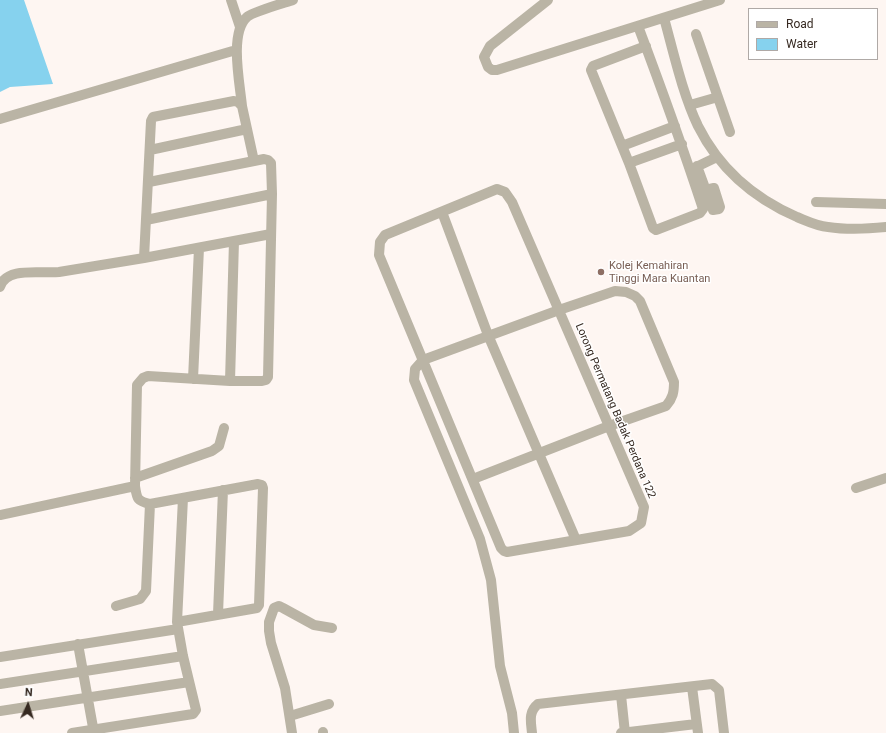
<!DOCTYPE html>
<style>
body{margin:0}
#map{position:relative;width:886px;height:733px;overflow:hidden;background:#fef6f2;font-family:Roboto,sans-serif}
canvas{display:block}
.legend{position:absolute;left:748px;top:8px;width:130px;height:52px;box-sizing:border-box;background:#fff;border:1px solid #afa9a6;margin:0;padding:5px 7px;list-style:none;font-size:12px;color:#362921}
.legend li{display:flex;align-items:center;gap:8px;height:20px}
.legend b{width:20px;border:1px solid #afa9a6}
.north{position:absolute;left:8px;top:685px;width:40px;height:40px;-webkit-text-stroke:3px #fff;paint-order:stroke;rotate:4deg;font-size:11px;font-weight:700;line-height:16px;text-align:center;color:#362921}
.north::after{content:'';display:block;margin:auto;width:14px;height:18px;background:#362921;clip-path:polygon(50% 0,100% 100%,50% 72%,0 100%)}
</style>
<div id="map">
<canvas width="886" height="733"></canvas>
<ul class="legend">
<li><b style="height:5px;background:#bab4a5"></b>Road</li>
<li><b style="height:11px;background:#86d2ee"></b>Water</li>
</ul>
<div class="north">N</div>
</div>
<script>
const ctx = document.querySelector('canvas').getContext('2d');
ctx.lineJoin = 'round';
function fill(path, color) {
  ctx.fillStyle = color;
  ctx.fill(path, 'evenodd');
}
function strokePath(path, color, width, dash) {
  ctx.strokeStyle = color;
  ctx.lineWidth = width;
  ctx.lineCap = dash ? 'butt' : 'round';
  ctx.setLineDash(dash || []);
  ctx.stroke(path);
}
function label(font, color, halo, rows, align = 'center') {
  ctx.font = font + ' Roboto,sans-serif';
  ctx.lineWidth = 3;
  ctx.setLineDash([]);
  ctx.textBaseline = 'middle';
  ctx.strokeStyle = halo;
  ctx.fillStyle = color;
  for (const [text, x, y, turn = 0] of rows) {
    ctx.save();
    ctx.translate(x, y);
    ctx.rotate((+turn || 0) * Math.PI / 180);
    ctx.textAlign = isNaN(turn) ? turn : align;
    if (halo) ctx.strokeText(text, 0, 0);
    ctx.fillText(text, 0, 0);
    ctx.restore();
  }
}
fill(new Path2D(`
 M0,0H24L53,84L10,87L0,92Z`), '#86d2ee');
strokePath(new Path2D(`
 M231,0L240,27
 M548,0L490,46L484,57L488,67L492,70H497L720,0
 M664,18C674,54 682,92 698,126C719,168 753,198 797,217C807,221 817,226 828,227C847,230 867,229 886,227
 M638,26C661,87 683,148 703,209L700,213L656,230L653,228L629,163L591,70L593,66L646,46
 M696,34L730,132
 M690,105L718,97
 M242,106C240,84 229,33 247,17C252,12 284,3 293,0
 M0,119L236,50
 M622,146L675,126
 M150,150L247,129
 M629,163L682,144
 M697,166L713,210L719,209L720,207L714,188L705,190
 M692,169L717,157
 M497,189L505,192L512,202L644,507L641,523L629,531L507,552L504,551L501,548L379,255L380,242L385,235Z
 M816,202L886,204
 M442,212L488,335L576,540
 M146,220L272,194
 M144,258L151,121L153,117L234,101L238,102L242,106L254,161
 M0,287C6,266 41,274 59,272L144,258L271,234
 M193,379L199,248
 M230,381L234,241
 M135,478L212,451L219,446L224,428
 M473,479L609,426L666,406C673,398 674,392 674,382L640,301L635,296L626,292L615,291L559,310L423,360L415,369L414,380L480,539L491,580L500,666L512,713L514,733
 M856,488L886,478
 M0,515L135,486
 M116,606L140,599L146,591L150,504
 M218,614L223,490
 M177,622L183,498
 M78,644L94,733
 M0,657L178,629
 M0,684L183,656
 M692,687L698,733
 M621,695L625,733
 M0,711L189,682
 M290,716L329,704
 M72,733L193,714L196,710L183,656L177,622L257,608L259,605L263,488L262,485L258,484L150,504C137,501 137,499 135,486L137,385L143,378L148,376L230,381H262L266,380L268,377L272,194L271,163L268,160L264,159L149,182
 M292,733L285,688L271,643L269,631V622L274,608L279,606L283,608L314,625L332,628
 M323,733V732
 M532,733C531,722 528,712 538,704L712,684L719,690L724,733
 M621,733L696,724`), '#bab4a5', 10);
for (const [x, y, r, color] of [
 [601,272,4,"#8d6e63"]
]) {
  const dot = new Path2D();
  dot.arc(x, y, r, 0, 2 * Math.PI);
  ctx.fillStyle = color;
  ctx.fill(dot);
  strokePath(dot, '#fff', 1.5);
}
label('11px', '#785e54', '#fff', [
 ["Kolej Kemahiran",609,266],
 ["Tinggi Mara Kuantan",609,279]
], 'left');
label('11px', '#362921', '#fff', [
 ["Lorong Permatang Badak Perdana 122",615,411,67]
]);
</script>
